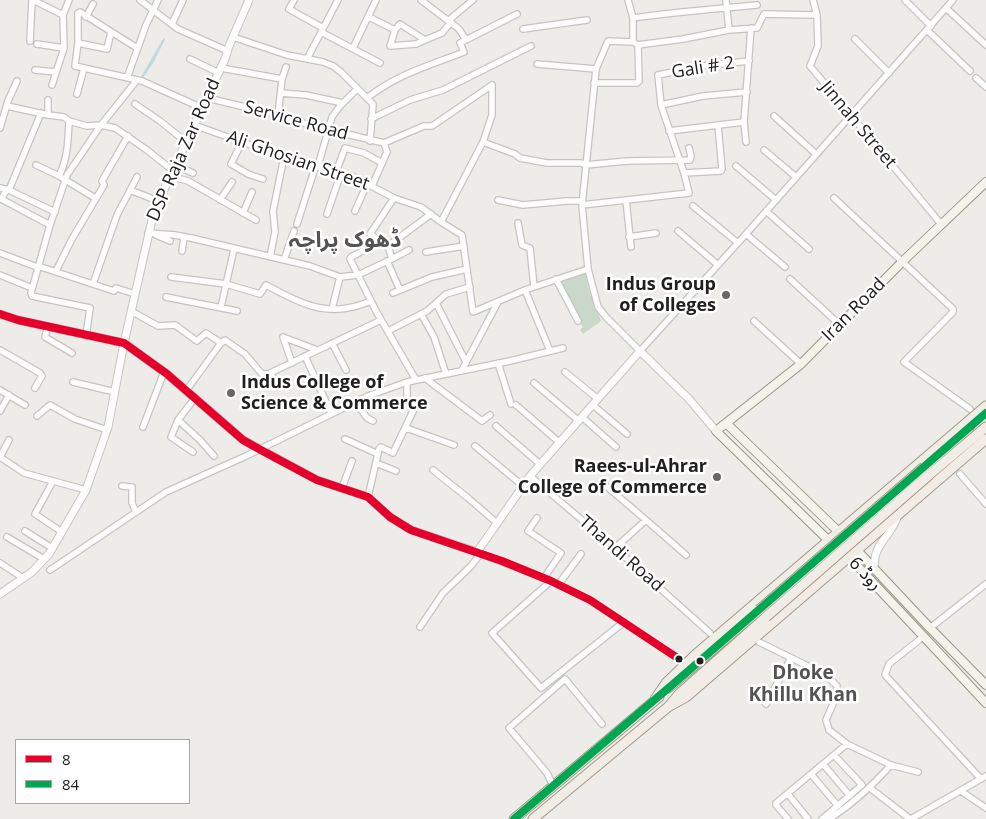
<!DOCTYPE html>
<meta charset="utf-8">
<style>
body{margin:0}
#map{position:relative;width:986px;height:819px;overflow:hidden;background:#eeece9;font-family:"Open Sans",sans-serif}
canvas{display:block}
.legend{position:absolute;left:15px;top:739px;width:175px;height:65px;box-sizing:border-box;background:#fff;border:1px solid #a6a6a6;margin:0;padding:6px 9px;list-style:none;font-size:15px;color:#202020}
.legend li{display:flex;align-items:center;gap:10px;height:25px}
.legend b{width:25px;border:1px solid #a6a6a6}
</style>
<div id="map">
<canvas width="986" height="819"></canvas>
<ul class="legend">
<li><b style="height:6px;background:#e4002b"></b>8</li>
<li><b style="height:6px;background:#00a651"></b>84</li>
</ul>
</div>
<script>
const ctx = document.querySelector('canvas').getContext('2d');
ctx.lineJoin = 'round';
function fill(path, color) {
  ctx.fillStyle = color;
  ctx.fill(path, 'evenodd');
}
function strokePath(path, color, width, dash) {
  ctx.strokeStyle = color;
  ctx.lineWidth = width;
  ctx.lineCap = dash ? 'butt' : 'round';
  ctx.setLineDash(dash || []);
  ctx.stroke(path);
}
function label(font, color, halo, rows, align = 'center') {
  ctx.font = font + ' "Open Sans","Noto Sans Arabic",sans-serif';
  ctx.lineWidth = 5;
  ctx.setLineDash([]);
  ctx.textBaseline = 'middle';
  ctx.strokeStyle = halo;
  ctx.fillStyle = color;
  for (const [text, x, y, turn = 0] of rows) {
    ctx.save();
    ctx.translate(x, y);
    ctx.rotate((+turn || 0) * Math.PI / 180);
    ctx.textAlign = isNaN(turn) ? turn : align;
    if (halo) ctx.strokeText(text, 0, 0);
    ctx.fillText(text, 0, 0);
    ctx.restore();
  }
}
fill(new Path2D(`
 M585,272L589,290L601,321L583,334L580,330L583,327L559,282Z`), '#c9d8c9');
strokePath(new Path2D(`
 M164,39L152,63L141,79Z`), '#bed9df', 2);
const minor = new Path2D(`
 M33,0L63,15
 M140,0L178,29L228,51
 M294,0L289,9L323,28
 M421,0L459,29L466,40
 M726,0L729,30
 M813,0L817,15L818,46L810,66L941,224
 M905,0L931,26
 M946,8L986,45
 M86,17L93,4
 M369,17L395,30L400,24L425,40L416,44L390,46L395,30
 M633,18C674,12 716,9 757,5
 M449,20L473,0
 M172,24L183,0
 M523,29L587,20
 M927,30L970,71
 M321,32L380,63
 M233,37L287,55L323,62L333,66L341,72L373,104L370,141
 M855,39L889,73
 M425,40L442,33L451,22
 M30,41L32,0
 M633,42L608,41L596,69L582,205L588,269L598,307L606,317L640,351L746,234L953,0
 M78,43L107,49L111,32
 M37,44L64,48
 M638,45L683,39L729,30L757,28L764,14L817,15
 M137,48L80,12L78,13V43L75,66L142,81L202,108
 M353,48L376,0
 M190,59L219,73
 M307,59L338,0
 M537,64L596,69
 M221,68L282,79L278,115
 M35,70L56,72
 M127,78L146,25L158,0
 M976,78L986,87
 M282,79L286,67
 M594,83H637L639,81L638,45L633,42V18L628,0
 M52,85L64,48L63,15L69,0
 M281,93L306,95L343,103
 M77,94L84,68
 M207,98L283,116L309,125L384,143
 M367,98C398,74 428,66 464,52L460,43L517,14
 M135,104L160,121L186,142
 M661,105L703,96L747,92
 M7,106L48,115L64,117L69,121L87,126L101,125L115,128L147,150L172,170
 M48,115V100
 M774,116L816,154
 M371,119L410,100L443,90L531,46
 M69,121C68,140 68,158 59,176L95,198
 M194,125L284,157L354,177L394,198L421,207L441,222L462,235L473,312L525,290L588,269
 M0,128L8,101L17,81
 M669,131L744,122
 M242,142L231,164L248,174L263,179
 M483,142L515,154L520,158L547,163H581L586,165L627,161L690,160L691,156L689,148
 M746,142L744,122L751,28
 M384,143L424,126H432L492,85
 M764,150L796,177
 M36,165L59,176
 M175,165L193,173
 M318,166L332,117L340,106L357,89
 M736,166L776,200
 M336,172L345,148L364,153L382,163
 M684,173L721,171L722,169L718,125
 M170,176L188,181L256,220
 M372,186L387,152L384,143
 M0,188L9,190L55,212
 M9,190L41,113
 M130,190L158,201
 M6,191L1,199L50,225
 M834,198L953,309V312L904,362L970,409
 M220,200L232,182
 M498,200L523,205L567,201H582
 M626,200L631,247
 M582,205L689,193L684,173L661,105L658,75L703,66L749,61
 M693,206L738,243
 M355,211L367,184
 M766,211L809,249
 M243,213L252,192
 M327,214L341,173
 M441,222L483,142L492,115V85
 M518,223L522,245L530,248L534,287
 M297,224L316,165
 M678,231L718,265
 M148,233L175,235L191,238L310,266L340,277L358,275L392,259L388,246L370,234L394,198
 M746,234L785,267
 M156,235L170,241
 M629,237L656,233
 M380,242L351,257L350,259L376,311L416,380
 M388,246L431,214
 M182,251L184,237
 M426,252L464,246
 M0,253L37,267
 M270,257L275,232L273,211L284,157
 M392,259L409,250
 M284,260L294,231
 M387,261L400,290
 M38,266L114,291L116,288L135,294
 M56,271L72,239L104,185L102,181L128,136
 M0,275L32,288
 M171,277L226,284L260,294L266,285C304,305 329,319 371,301
 M556,279L578,321
 M790,279L840,325
 M93,284L117,215L137,177
 M525,290L550,351
 M393,293L432,277L467,269
 M166,297L237,311
 M221,307L234,249
 M332,309L340,277
 M131,311L158,326L175,325L197,341L206,333L221,343L225,340L245,354L262,374H268L381,320
 M421,314L434,337L446,374
 M754,321L801,364
 M48,326L45,337L72,353
 M388,331L427,311L436,303
 M86,336L90,308L32,296L31,293L50,225L67,175L101,125L137,80
 M332,343L346,370
 M0,350L40,373L42,376L35,388
 M305,356L331,413
 M466,362L436,303L446,294L470,287
 M292,363L283,337L317,350
 M498,363L511,404
 M462,370L498,302
 M565,372L598,399
 M271,373L276,387
 M425,378L482,421L490,415
 M73,382L115,392
 M534,383L579,421
 M0,390L25,405
 M186,391L221,343
 M355,401L367,418L373,421
 M516,405L560,443
 M593,405L627,434
 M0,411L9,395
 M37,416L50,405L75,419L107,430
 M582,417L616,447
 M178,420L200,440L214,456
 M496,426L540,464
 M143,427L164,372
 M406,428L454,445
 M345,439L378,454
 M475,446L523,486
 M193,452L171,437L178,420L195,398
 M0,457L24,473L86,490
 M0,457L9,440
 M376,463L396,471
 M433,470L468,498L497,523
 M960,474L986,504
 M530,476L615,548L710,633
 M53,481L35,514L62,532
 M605,485L646,520L615,548
 M122,486L132,487V503L136,512
 M342,488L352,461
 M368,497L379,449L381,447L393,453L414,409L413,405L407,401V382
 M537,518L528,531L561,553L544,578
 M646,520L686,555
 M25,531L52,548
 M7,537L44,559
 M477,552L551,581L590,600L679,659
 M0,563L23,578
 M50,570L166,492L246,456L368,396L407,382L510,361L563,348
 M551,581L492,633L541,688L624,622
 M558,585L581,554
 M420,627L443,593L471,566L481,553
 M930,628L986,584
 M924,636L889,664L885,675L981,779
 M759,642L818,671L827,676L837,686L836,697L826,720L829,730L847,744
 M766,704L791,658
 M823,764L850,796
 M891,765L918,772
 M811,774L838,806
 M553,786L547,773L509,728L565,679L602,724
 M870,788L910,819
 M961,791L986,808
 M788,794L808,819
 M788,819L776,805V803L847,744L891,765C872,786 853,804 829,819
 M822,819L862,785L834,755
 M911,819L986,776`);
const tertiary = new Path2D(`
 M0,314L18,320L124,343L167,374L243,440L317,480L368,497L390,517L411,530L477,552L530,476L640,351L689,399L716,431
 M874,568C874,541 891,538 898,515
 M0,594L32,572L49,554L86,490L108,427L124,343L154,211L225,59L229,46L249,0`);
const secondary = new Path2D(`
 M986,182L903,261L801,364L716,431L825,537L849,557L986,703
 M726,423L843,536
 M853,546L930,628L986,685`);
const primary = new Path2D(`
 M924,467L969,428
 M929,475L986,427
 M668,688L759,610
 M655,699L666,683L695,655L986,406
 M668,707L686,697L986,439
 M514,819L659,697
 M533,819L668,707L680,693L766,617`);
strokePath(minor, '#c5c4c3', 8);
strokePath(tertiary, '#c5c4c3', 9);
strokePath(secondary, '#969782', 10);
strokePath(primary, '#a39987', 11);
strokePath(minor, '#fcfcfc', 5.5);
strokePath(tertiary, '#fcfcfc', 7);
strokePath(secondary, '#f3f3ec', 8);
strokePath(primary, '#f1ece6', 9);
const primaryBridge = new Path2D(`
 M759,610L924,467
 M766,617L929,475`);
strokePath(primaryBridge, '#a39987', 11, []);
strokePath(primaryBridge, '#f1ece6', 9);
strokePath(new Path2D(`
 M0,314L18,320L124,343L167,374L243,440L259,449L317,480L368,497L390,517L411,530L502,561L551,581L590,600L679,659`), '#e4002b', 8);
strokePath(new Path2D(`
 M514,819L672,685L986,413`), '#00a651', 8);
for (const [x, y, r, color] of [
 [726,295,5,"#686766"],
 [231,393,5,"#686766"],
 [717,477,5,"#686766"],
 [679,659,4.5,"#202020"],
 [700,661,4.5,"#202020"]
]) {
  const dot = new Path2D();
  dot.arc(x, y, r, 0, 2 * Math.PI);
  ctx.fillStyle = color;
  ctx.fill(dot);
  strokePath(dot, '#fff', 2);
}
label('18px', '#202020', '#fff', [
 ["Gali # 2",703,68,-9],
 ["Service Road",296,121,15],
 ["Jinnah Street",858,125,50],
 ["DSP Raja Zar Road",184,150,-66],
 ["Ali Ghosian Street",298,161,19],
 ["Iran Road",854,310,-45],
 ["Thandi Road",621,554,41],
 ["روڈ 6",865,574,46]
]);
label('bold 18px', '#202020', '#fff', [
 ["Indus Group",716,285],
 ["of Colleges",716,306],
 ["Indus College of",241,383,"left"],
 ["Science & Commerce",241,404,"left"],
 ["Raees-ul-Ahrar",707,467],
 ["College of Commerce",707,488]
], 'right');
label('bold 19px', '#535353', '#fff', [
 ["Dhoke",803,674],
 ["Khillu Khan",803,696]
]);
label('bold 22px', '#535353', '#fff', [
 ["ڈھوک پراچہ",345,241]
]);
</script>
